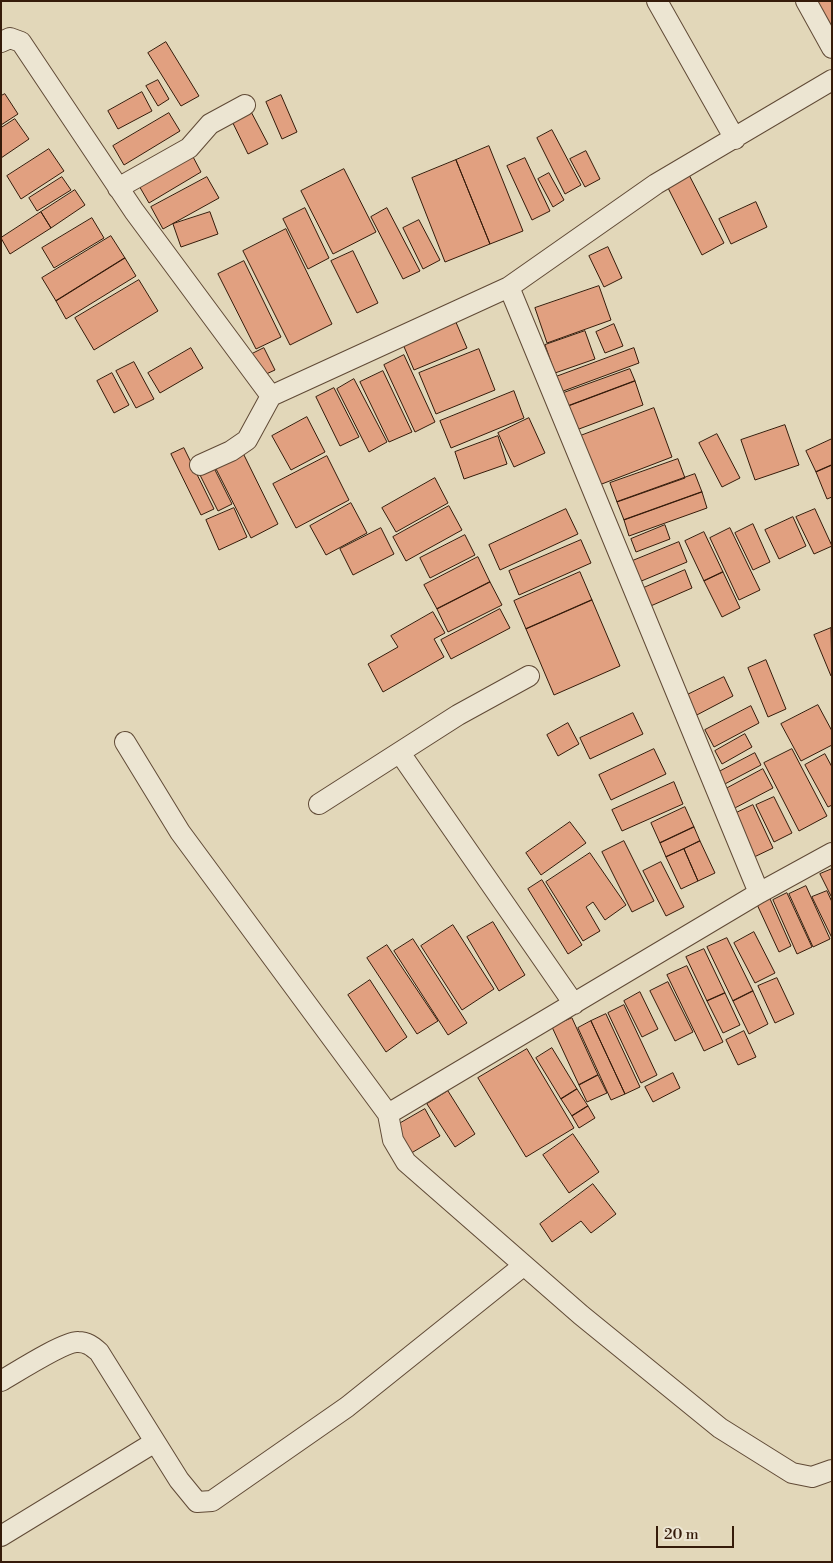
<!DOCTYPE html>
<style>
body{margin:0}
#map{position:relative;width:833px;height:1563px;overflow:hidden;background:#e2d7b9;font-family:"Libre Bodoni",serif}
canvas{display:block}
.frame{position:absolute;inset:0;border:2px solid #351b0a;pointer-events:none}
.scale{position:absolute;left:656px;top:1526px;width:78px;height:22px;box-sizing:border-box;border:2px solid #351b0a;border-top:0;padding-left:6px;font-size:15px;line-height:18px;white-space:nowrap;color:#351b0a;-webkit-text-stroke:4px #ece5d2;paint-order:stroke}
</style>
<div id="map">
<canvas width="833" height="1563"></canvas>
<div class="frame"></div>
<div class="scale">20 m</div>
</div>
<script>
const ctx = document.querySelector('canvas').getContext('2d');
ctx.lineJoin = 'round';
function fill(path, color) {
  ctx.fillStyle = color;
  ctx.fill(path, 'evenodd');
}
function strokePath(path, color, width, dash) {
  ctx.strokeStyle = color;
  ctx.lineWidth = width;
  ctx.lineCap = dash ? 'butt' : 'round';
  ctx.setLineDash(dash || []);
  ctx.stroke(path);
}
const building = new Path2D(`
 M817,1H832V27Z
 M166,42L199,96L181,106L148,53Z
 M158,80L169,99L158,106L146,86Z
 M142,92L152,111L118,129L108,111Z
 M5,94L18,114L1,125V96Z
 M281,95L297,132L282,139L266,102Z
 M248,106L268,144L248,154L229,115Z
 M169,113L180,131L124,165L113,146Z
 M15,119L29,139L1,158V128Z
 M552,130L581,185L565,194L537,138Z
 M489,146L523,231L490,244L456,160Z
 M49,149L64,171L21,199L7,176Z
 M586,151L600,179L585,187L570,159Z
 M191,153L201,172L149,203L138,184Z
 M525,158L550,211L532,220L507,166Z
 M456,160L490,244L445,262L412,178Z
 M344,169L376,232L333,254L301,191Z
 M687,171L724,243L702,255L665,182Z
 M549,173L564,200L553,207L538,179Z
 M62,177L71,190L37,211L29,198Z
 M207,177L219,198L163,229L151,207Z
 M75,190L85,205L51,228L41,212Z
 M756,202L767,227L731,244L719,219Z
 M305,208L329,258L308,269L283,219Z
 M387,208L420,271L403,279L371,217Z
 M41,212L51,228L10,254L1,238Z
 M210,212L218,234L181,247L173,224Z
 M92,218L104,238L54,268L42,248Z
 M419,220L440,260L423,269L403,228Z
 M286,229L332,324L290,345L243,251Z
 M111,236L125,258L56,301L42,278Z
 M608,247L622,278L604,287L589,256Z
 M353,251L378,303L357,313L331,261Z
 M125,258L136,276L66,319L56,301Z
 M244,261L281,337L256,349L218,274Z
 M139,280L158,311L94,350L75,318Z
 M599,286L611,320L547,343L535,308Z
 M455,320L467,348L414,370L402,342Z
 M614,324L623,346L605,353L596,332Z
 M585,331L595,359L555,373L545,345Z
 M191,348L203,368L160,393L148,373Z
 M264,348L275,370L264,375L252,354Z
 M634,348L639,363L558,393L553,378Z
 M479,349L495,390L436,414L419,373Z
 M404,355L435,422L415,432L384,365Z
 M134,362L154,399L136,408L116,371Z
 M630,369L635,381L563,408L558,395Z
 M383,371L412,432L389,442L360,382Z
 M112,373L129,405L114,413L97,381Z
 M354,379L387,442L369,452L337,389Z
 M635,381L643,405L571,432L563,408Z
 M334,388L359,437L340,446L316,397Z
 M514,391L524,418L451,448L440,421Z
 M654,408L672,457L594,487L575,438Z
 M307,417L325,452L291,470L272,436Z
 M529,418L545,453L514,467L498,433Z
 M785,425L799,465L755,480L741,440Z
 M717,434L740,478L722,487L699,443Z
 M498,436L507,464L464,479L455,452Z
 M832,439V465L816,472L806,451Z
 M184,448L214,509L201,515L171,454Z
 M242,451L278,524L251,538L214,465Z
 M327,456L349,500L296,528L273,484Z
 M678,459L685,478L617,502L610,483Z
 M210,460L232,504L218,511L196,467Z
 M832,465V497L827,499L816,472Z
 M695,474L702,492L624,520L617,502Z
 M435,478L448,503L396,532L382,508Z
 M702,492L707,508L629,536L624,520Z
 M351,503L367,533L326,555L310,526Z
 M449,506L462,530L406,561L393,537Z
 M234,508L247,537L219,550L206,520Z
 M566,509L578,534L500,570L489,545Z
 M815,509L832,546L814,554L796,517Z
 M793,517L806,546L779,559L765,530Z
 M753,524L770,562L753,570L735,533Z
 M665,525L670,539L636,552L631,539Z
 M381,528L394,554L353,575L340,549Z
 M730,528L760,590L739,600L710,538Z
 M704,532L723,572L704,581L685,541Z
 M465,535L475,555L430,578L420,558Z
 M581,540L591,563L519,595L509,571Z
 M679,542L687,562L639,582L630,562Z
 M478,557L490,582L437,609L424,585Z
 M685,570L692,588L646,608L639,590Z
 M580,572L592,600L526,629L514,601Z
 M723,572L740,608L722,617L704,581Z
 M490,582L502,605L448,632L437,609Z
 M592,600L620,666L554,695L526,629Z
 M500,609L510,628L451,659L441,640Z
 M433,612L445,633L434,639L444,657L383,692L368,664L398,647L391,636Z
 M831,628L832,676H831L814,635Z
 M766,660L786,709L768,717L748,668Z
 M724,677L733,696L693,717L683,697Z
 M818,705L832,731V745L801,761L781,724Z
 M751,706L759,723L714,747L705,730Z
 M633,713L643,734L590,759L580,738Z
 M568,723L579,744L558,756L547,735Z
 M745,734L752,747L722,764L715,751Z
 M654,749L666,774L611,800L599,775Z
 M792,749L827,816L799,831L764,763Z
 M755,753L761,765L721,786L715,774Z
 M825,754L832,767V805L828,807L805,765Z
 M763,769L773,788L731,810L722,791Z
 M674,782L683,804L622,831L612,810Z
 M774,797L792,833L774,842L756,805Z
 M753,805L773,848L752,858L732,815Z
 M685,807L694,827L660,843L651,823Z
 M570,822L586,843L541,875L526,853Z
 M694,827L700,841L666,857L660,843Z
 M624,841L654,901L632,912L602,852Z
 M700,841L715,873L698,881L684,849Z
 M684,849L698,881L681,889L666,857Z
 M590,853L626,905L605,920L593,902L586,907L600,931L583,941L546,882Z
 M661,862L684,907L666,916L643,871Z
 M832,869V898L820,874Z
 M542,880L582,945L568,954L528,889Z
 M806,886L830,939L813,947L789,894Z
 M827,891L832,902V938L812,897Z
 M767,892L791,946L779,952L754,898Z
 M787,893L812,947L797,954L773,900Z
 M493,922L525,975L499,991L467,937Z
 M453,925L494,989L462,1010L421,946Z
 M754,932L775,973L755,983L734,943Z
 M727,938L753,991L733,1001L707,947Z
 M413,939L467,1023L448,1035L394,951Z
 M387,945L438,1021L417,1034L367,958Z
 M704,949L725,993L707,1001L686,957Z
 M687,966L723,1042L704,1051L667,975Z
 M777,978L794,1014L775,1023L758,986Z
 M370,980L407,1037L386,1052L348,995Z
 M668,982L693,1032L675,1041L650,991Z
 M753,991L768,1024L749,1034L733,1001Z
 M640,992L658,1029L642,1037L624,1001Z
 M725,993L740,1025L723,1033L707,1001Z
 M624,1005L657,1075L641,1083L608,1013Z
 M606,1014L640,1087L625,1094L591,1021Z
 M572,1018L598,1075L579,1085L552,1027Z
 M591,1021L625,1094L611,1100L578,1028Z
 M744,1031L756,1057L738,1065L726,1040Z
 M552,1048L577,1089L561,1099L536,1058Z
 M527,1049L574,1128L526,1157L478,1078Z
 M673,1073L680,1088L653,1102L645,1087Z
 M598,1075L607,1093L587,1102L579,1085Z
 M577,1089L588,1106L572,1116L561,1099Z
 M448,1091L475,1134L455,1147L427,1104Z
 M588,1106L595,1118L579,1128L572,1116Z
 M425,1109L440,1136L408,1155L392,1128Z
 M573,1134L599,1172L569,1193L543,1155Z
 M593,1184L616,1214L591,1233L581,1221L552,1242L540,1224Z`);
fill(building, '#e1a080');
strokePath(building, '#351b0a', 1);
const minor = new Path2D(`
 M657,1L735,139
 M806,1L832,48
 M1,42L10,38L21,42L134,211L271,396
 M118,188L189,148L210,124L245,105
 M509,287L759,893
 M200,465L231,451L247,440L271,396L509,287L656,184L832,80
 M125,742L180,832L388,1114L393,1140L406,1162L581,1315L720,1428L792,1473L812,1477L832,1470
 M400,753L574,1004
 M319,804L458,715L529,676
 M388,1114L759,893L832,853
 M1,1381C15,1373 65,1341 78,1342C87,1342 92,1346 99,1352L179,1480L197,1502L212,1501L347,1407L523,1266
 M1,1536L155,1442`);
strokePath(minor, '#604a36', 22);
strokePath(minor, '#ece5d2', 20);
</script>
